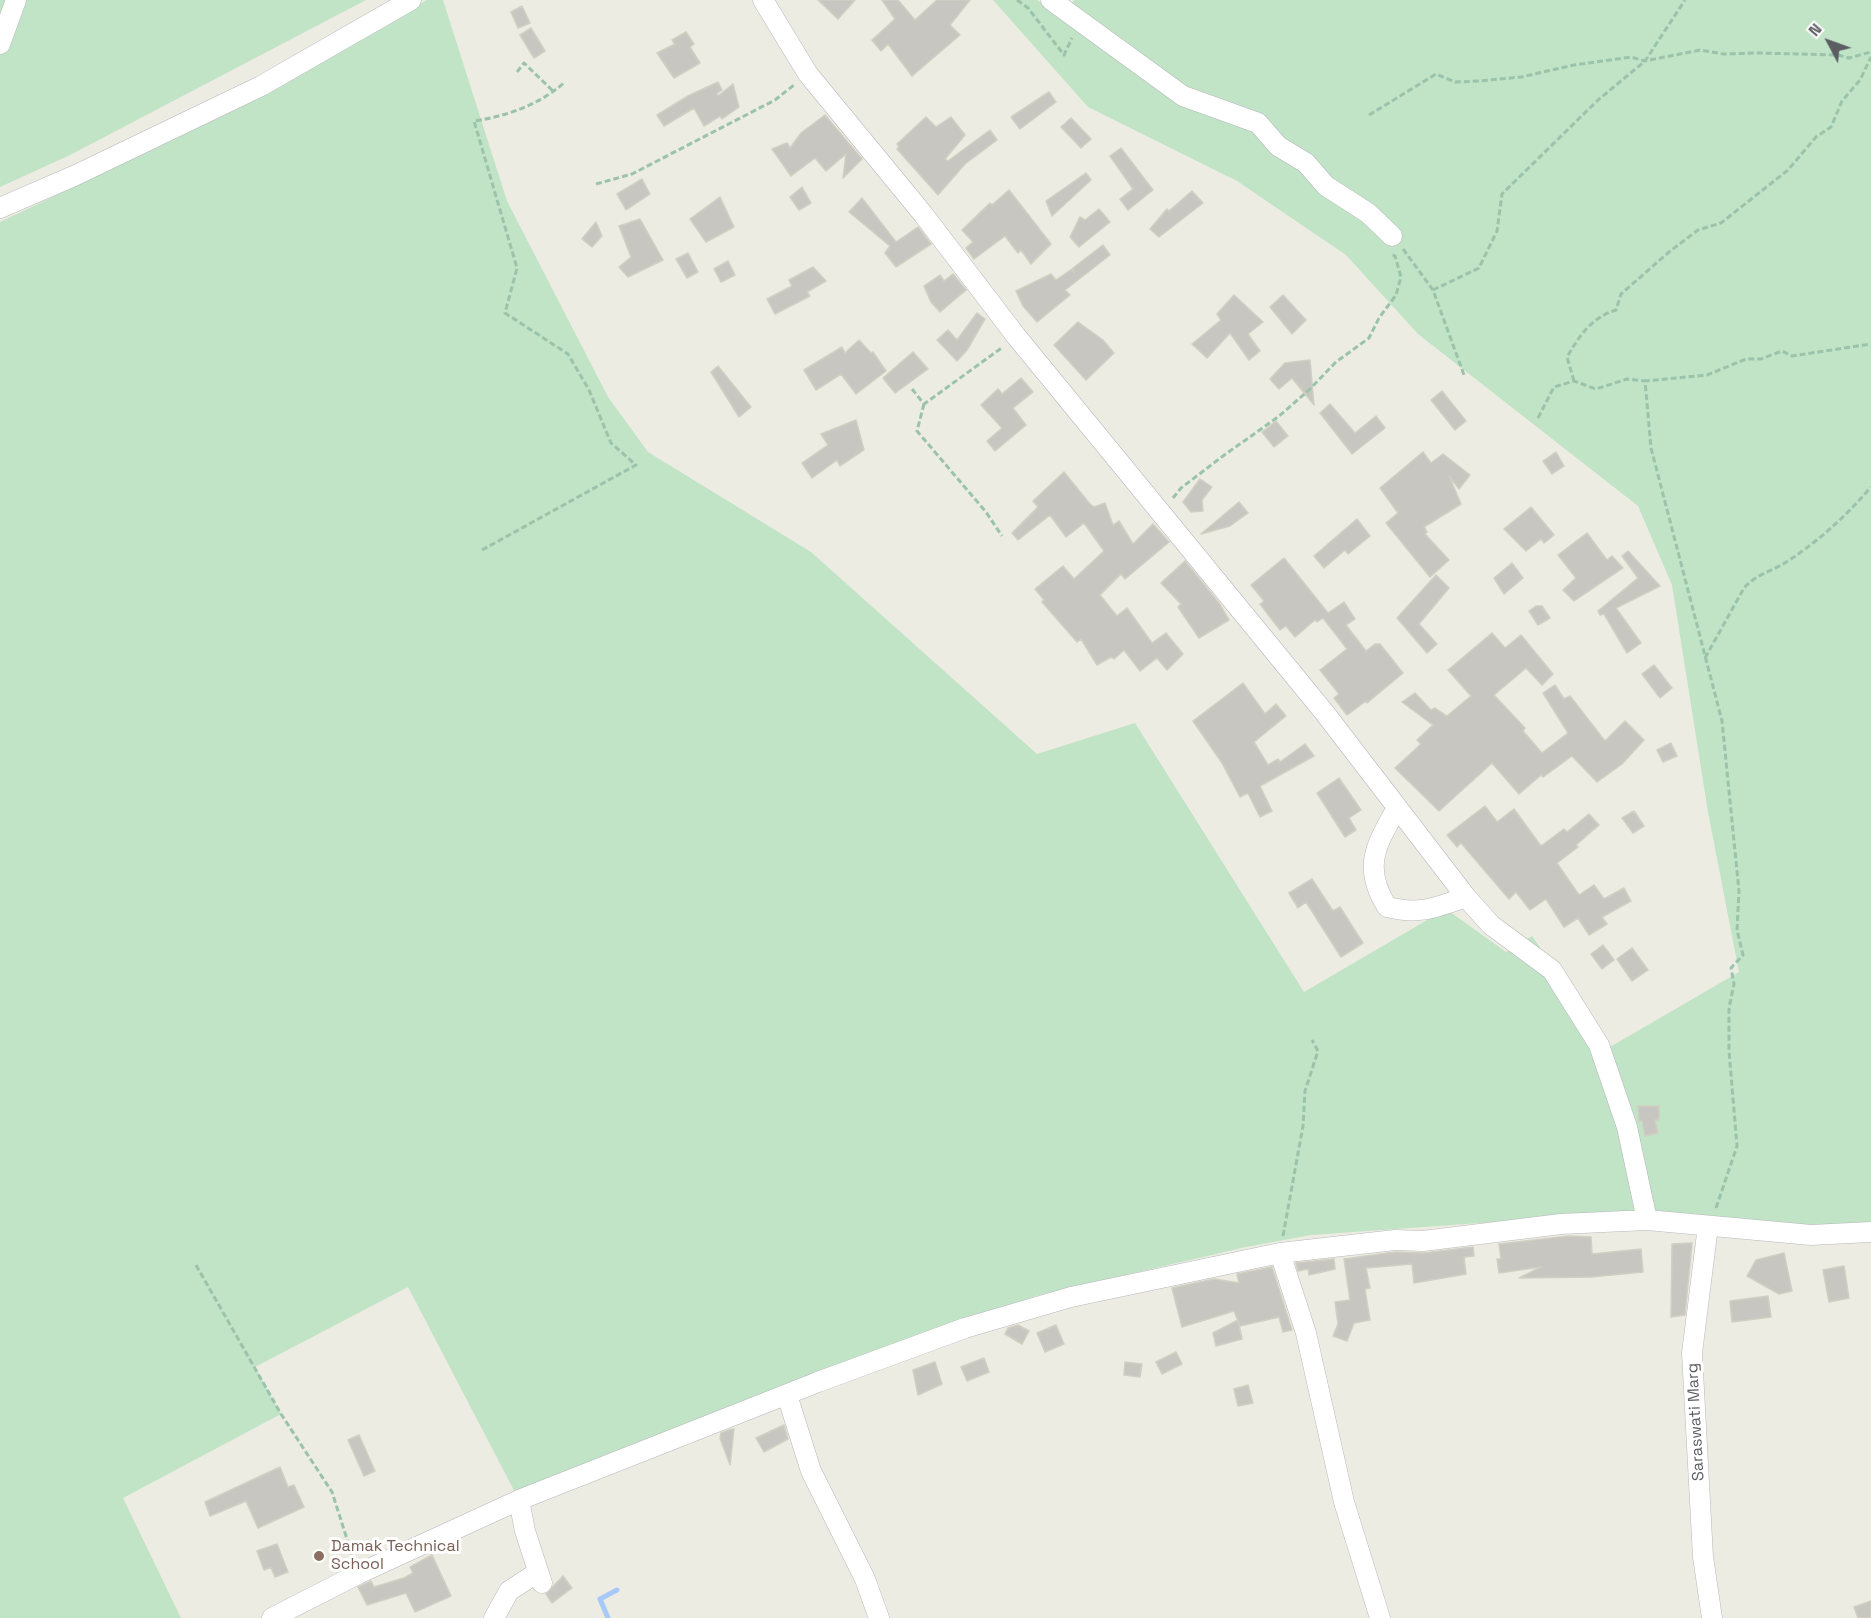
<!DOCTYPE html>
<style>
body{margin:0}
#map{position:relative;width:1871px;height:1618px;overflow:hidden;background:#edece3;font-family:"Space Grotesk",sans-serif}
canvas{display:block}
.north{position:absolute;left:1799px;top:12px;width:60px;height:60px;-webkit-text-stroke:4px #fff;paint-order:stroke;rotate:311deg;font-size:16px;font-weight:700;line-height:24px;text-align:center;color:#5b5d63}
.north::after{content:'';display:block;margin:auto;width:21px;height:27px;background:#5b5d63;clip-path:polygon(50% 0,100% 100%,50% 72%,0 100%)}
</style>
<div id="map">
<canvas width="1871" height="1618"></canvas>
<div class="north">N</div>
</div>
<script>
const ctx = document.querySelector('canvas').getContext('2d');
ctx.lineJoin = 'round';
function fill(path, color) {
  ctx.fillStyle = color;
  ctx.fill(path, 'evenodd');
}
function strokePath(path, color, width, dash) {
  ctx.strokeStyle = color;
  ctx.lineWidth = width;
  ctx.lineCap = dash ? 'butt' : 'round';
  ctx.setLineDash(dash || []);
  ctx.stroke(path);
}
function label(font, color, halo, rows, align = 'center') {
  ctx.font = font + ' "Space Grotesk",sans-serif';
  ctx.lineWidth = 6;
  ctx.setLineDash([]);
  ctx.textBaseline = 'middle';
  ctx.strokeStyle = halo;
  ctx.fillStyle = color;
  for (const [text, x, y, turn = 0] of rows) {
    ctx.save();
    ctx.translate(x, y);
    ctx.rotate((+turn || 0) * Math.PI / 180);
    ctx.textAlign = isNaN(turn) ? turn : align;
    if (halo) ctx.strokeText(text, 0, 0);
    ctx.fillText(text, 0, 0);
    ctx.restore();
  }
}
fill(new Path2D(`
 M0,0H366L70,155L0,187Z
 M427,0H443L507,201L608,397L648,452L811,552L1037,754L1135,723L1304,992L1446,909L1506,952L1532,936L1610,1047L1739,972L1708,812L1672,585L1638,506L1418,334L1346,255L1237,181L1088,107L993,0H1037L1062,17L1074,0H1871V1230L1509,1221L1311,1235L1246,1247L1039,1295L908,1339L519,1500L408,1287L255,1367L281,1414L123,1498L181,1618H0V222L245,105Z`), '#c1e3c6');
strokePath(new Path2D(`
 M608,1618L600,1599L617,1590`), '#a7c9f9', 5);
const building = new Path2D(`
 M818,0H855L838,19Z
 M882,0H898L915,20L937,0H970L950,25L960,35L912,76L888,44L881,51L872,40L895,19Z
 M522,6L530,23L518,28L511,12Z
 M531,28L545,51L534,58L520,35Z
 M686,32L694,44L690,47L700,63L674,78L657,53L675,44L672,40Z
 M718,82L722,90L717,93L718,96L733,84L739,107L722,119L720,116L704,126L694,108L664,126L657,115L688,96Z
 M1049,92L1056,102L1020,129L1011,117Z
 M825,115L862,159L843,178L846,154L826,171L815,158L791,176L772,149L787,143L790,148L801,133Z
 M926,117L936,127L951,117L965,135L945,159L948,161L990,130L997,140L965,164L938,195L897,149L899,147L897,144Z
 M1071,118L1091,139L1081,148L1061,127Z
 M1121,148L1153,190L1128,210L1120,199L1133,189L1110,156Z
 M1086,173L1091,180L1052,216L1046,201Z
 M642,179L650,194L626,210L617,194Z
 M802,187L811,203L799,210L790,197Z
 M1009,190L1051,244L1031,264L1021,250L1018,253L1005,236L974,259L966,248L973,242L962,230L990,203L992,205Z
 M1192,191L1203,203L1159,237L1150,229L1167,209L1169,211Z
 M720,197L734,227L706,242L690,219Z
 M862,198L896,242L918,227L931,244L896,267L885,253L890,246L849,212Z
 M1099,209L1110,222L1079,247L1070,237L1080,217L1085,220Z
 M640,219L663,260L628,277L619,267L631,257L619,226Z
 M596,222L602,236L592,247L582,239Z
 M1103,245L1110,255L1065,290L1070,295L1037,322L1023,306L1016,291L1051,274L1056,280L1072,269L1074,273L1073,268Z
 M688,253L698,272L687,278L676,259Z
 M728,261L735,275L721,282L714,269Z
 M813,267L826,281L807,292L810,296L775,314L767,299L792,286L789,280Z
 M953,274L966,290L940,312L931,302L924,286L940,275L944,281Z
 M1234,295L1263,322L1248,334L1260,351L1249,360L1230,333L1207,358L1192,344L1221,320L1217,314Z
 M1283,295L1306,320L1292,334L1270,307Z
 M977,313L985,319L967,350L957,361L937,340L948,330L957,340Z
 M1078,322L1103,340L1114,353L1086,380L1054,345Z
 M859,340L871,353L873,352L886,371L856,394L841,374L816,390L804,370L842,347L845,353Z
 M913,352L928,369L895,393L883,378Z
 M1310,360L1314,405L1292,378L1279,389L1270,379L1285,363Z
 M718,366L751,407L739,417L711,372Z
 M1021,378L1033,392L1013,408L1026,425L995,451L987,441L1002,428L981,405L998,389L1002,394Z
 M1442,391L1466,421L1455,430L1431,400Z
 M1330,404L1355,433L1376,416L1385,428L1352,454L1320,413Z
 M856,420L864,450L840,466L837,460L812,478L802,463L828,445L821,434Z
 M1276,421L1288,436L1274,447L1262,432Z
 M1423,452L1431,463L1443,454L1470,475L1459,489L1449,476L1461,504L1424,527L1427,532L1425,534L1449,560L1430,577L1386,523L1398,513L1380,488Z
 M1556,452L1564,466L1552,474L1543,461Z
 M1064,472L1090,504L1094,507L1105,503L1113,525L1119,521L1133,544L1153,524L1169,542L1125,579L1121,574L1100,595L1117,616L1127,608L1152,643L1166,633L1183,654L1167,670L1157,658L1140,671L1124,650L1114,659L1111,657L1097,665L1081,639L1077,642L1042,602L1044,600L1035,589L1063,566L1074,579L1104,551L1084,523L1066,537L1050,515L1018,540L1012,533L1038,507L1033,501Z
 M1200,479L1212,487L1202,500L1203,511L1191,512L1183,502Z
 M1239,502L1248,513L1230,526L1201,534Z
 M1531,507L1554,535L1544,543L1541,539L1526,551L1504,529Z
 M1357,519L1370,536L1348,554L1345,550L1324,568L1314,556Z
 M1587,533L1607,560L1612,556L1623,568L1574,601L1563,590L1576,578L1558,555Z
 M1628,551L1660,586L1616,608L1641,643L1627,653L1604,614L1600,615L1598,611L1638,578L1622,556Z
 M1284,558L1328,613L1344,602L1355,619L1346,625L1366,651L1375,644H1380L1403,673L1367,703L1366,701L1347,715L1334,698L1339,694L1320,670L1347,649L1323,618L1317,622L1315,620L1295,637L1286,626L1280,630L1260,604L1264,601L1251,585Z
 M1185,561L1219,603L1229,620L1199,638L1178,607L1181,604L1161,583Z
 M1512,563L1523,578L1504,594L1494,578Z
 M1436,575L1449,588L1419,624L1437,644L1427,653L1397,618Z
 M1536,606H1542L1550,618L1538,625L1529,611Z
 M1492,633L1505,648L1521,635L1553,674L1542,685L1526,668L1494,695L1525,728L1523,731L1542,753L1568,733L1543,693L1555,685L1564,699L1570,696L1605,741L1625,721L1644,740L1622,764L1597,782L1572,756L1543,777L1541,775L1519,794L1492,763L1439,811L1395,768L1421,744L1417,740L1433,725L1402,702L1415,693L1431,710L1435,708L1447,716L1471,696L1448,670Z
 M1654,665L1672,688L1660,698L1642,674Z
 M1243,683L1265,714L1276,704L1286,716L1254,742L1268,765L1278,759L1280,762L1305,744L1314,756L1260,786L1272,811L1260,817L1248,793L1240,797L1222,763L1193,721Z
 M1671,743L1677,756L1663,762L1657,750Z
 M1339,778L1361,810L1349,818L1356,830L1345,837L1317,793Z
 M1485,806L1497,822L1514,809L1541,846L1564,829L1567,832L1589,814L1599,825L1576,845L1578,847L1557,863L1579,895L1594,885L1604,899L1624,888L1631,901L1602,917L1607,924L1589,935L1578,918L1564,927L1546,899L1530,910L1516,892L1509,899L1461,843L1457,847L1447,835Z
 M1634,811L1644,826L1633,833L1622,818Z
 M1312,879L1333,911L1340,907L1363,943L1341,957L1306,902L1298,908L1289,893Z
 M1603,945L1614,960L1602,969L1591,954Z
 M1632,948L1648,970L1632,981L1617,959Z
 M1638,1106H1659V1120H1655L1658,1133L1645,1136L1642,1121H1639Z
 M1569,1236L1591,1237L1592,1254L1641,1249L1643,1272L1591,1277L1519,1278L1541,1267L1499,1273L1497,1259H1501L1499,1244Z
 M1692,1243L1685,1315L1671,1317L1672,1244Z
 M1473,1247L1474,1256L1464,1257L1466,1274L1414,1283L1412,1264L1366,1268L1370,1288L1365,1289L1370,1320L1354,1323L1347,1341L1333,1336L1338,1324L1335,1302L1350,1300L1344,1259L1395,1252L1424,1253Z
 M1784,1253L1792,1291L1779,1294L1747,1276L1756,1260Z
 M1334,1259L1335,1269L1309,1275L1308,1269L1298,1271L1296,1263Z
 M1844,1266L1849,1298L1829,1302L1823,1270Z
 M1272,1267L1292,1330L1283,1332L1279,1317L1240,1326L1234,1311L1182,1327L1172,1288L1214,1279L1239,1283L1237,1274Z
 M1768,1296L1771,1317L1732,1322L1730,1301Z
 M1238,1320L1242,1339L1216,1346L1213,1333Z
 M1018,1325L1029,1331L1022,1344L1005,1334L1008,1328Z
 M1056,1325L1064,1344L1045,1352L1037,1333Z
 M1176,1352L1182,1364L1162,1374L1156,1362Z
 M984,1358L989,1372L967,1381L961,1367Z
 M935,1362L942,1384L918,1395L913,1370Z
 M1125,1362L1142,1364L1140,1377L1124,1375Z
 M1248,1385L1253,1403L1238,1406L1234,1389Z
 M784,1425L788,1439L764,1452L756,1438Z
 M732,1429H734L730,1465L720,1438L721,1433Z
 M359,1435L375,1471L364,1476L348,1440Z
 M280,1467L288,1487L294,1485L304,1507L258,1528L246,1501L210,1516L205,1502Z
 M277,1544L288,1572L275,1577L271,1567L264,1570L257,1551Z
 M432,1555L451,1596L415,1612L406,1593L367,1605L358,1587L371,1581L374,1587L404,1578L413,1573L410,1567Z
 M563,1576L572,1588L552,1603L546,1594Z
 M1871,1601V1618H1858L1854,1607Z`);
fill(building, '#c8c6c0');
strokePath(building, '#d1cfc2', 1.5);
const minor = new Path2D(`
 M763,0L808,74L923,214L1016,336L1324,712L1466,897L1491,925L1552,970L1599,1045L1627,1127L1647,1220
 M1051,0L1183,96L1258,123L1278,146L1306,163L1326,186L1368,213L1392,236
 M0,44L16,0
 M0,208L76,175L261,86L411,0
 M1397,808C1376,845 1362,867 1387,907C1420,915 1434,908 1466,897
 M1708,1226L1692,1353L1703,1557L1712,1618
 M1280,1253L1306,1333L1344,1502L1380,1618
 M787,1395L811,1471L865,1579L879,1618
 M519,1500L525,1531L542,1583
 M272,1618L358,1574L519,1500L818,1382L965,1328L1071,1297L1280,1253L1395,1240L1423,1241L1561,1224L1647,1220L1811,1235L1871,1232
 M494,1618L509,1591L538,1572`);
strokePath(minor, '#b6b7bc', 21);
strokePath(new Path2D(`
 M1017,0L1028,8L1064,55L1072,38
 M517,72L524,63L554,92
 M1369,115L1436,74L1455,82L1479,81L1521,77L1574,65L1631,57L1645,61L1700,50L1723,54L1758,53L1838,55L1849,58L1871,52
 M596,184L632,174L775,100L794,85
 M1403,249L1433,290L1464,375
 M1433,290L1479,268L1497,231L1502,194L1598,100L1645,61L1685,0
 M1574,381L1567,357C1580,335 1591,318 1616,310L1621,294L1669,252L1698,230L1721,223L1788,170L1816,137L1831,127L1842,101L1860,80L1871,57
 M912,389L924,404L1003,347
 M924,404L917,431L986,512L1002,536
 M1538,418L1554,387L1574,381L1596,389L1627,379L1645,381
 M1173,498L1181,488L1223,456L1278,417L1309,390L1336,362L1369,338L1379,318L1396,295L1401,277L1395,256L1391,254
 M482,550L636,465L611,443L589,390L568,354L505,313L517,268L474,121C507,116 539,105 565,82
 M1705,658L1744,588C1756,574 1773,571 1788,561C1821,539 1845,517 1871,487
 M1716,1208L1737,1146L1729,1051V1008L1734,984L1731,968L1743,955L1737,930L1739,891L1722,721L1651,448L1645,381L1707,375L1746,359H1761L1782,351L1792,356L1871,344
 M1283,1236L1303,1126L1305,1091L1318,1051L1312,1040
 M196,1265L281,1414L332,1492L353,1558`), '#9bc3ac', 3, [6, 3]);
strokePath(minor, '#fff', 20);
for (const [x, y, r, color] of [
 [319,1556,6,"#8d6e63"]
]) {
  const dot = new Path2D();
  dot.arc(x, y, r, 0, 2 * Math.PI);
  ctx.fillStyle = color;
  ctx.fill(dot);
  strokePath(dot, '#fff', 2);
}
label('16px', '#5b5d63', '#fff', [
 ["Saraswati Marg",1696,1422,-93]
]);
label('16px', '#785e54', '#fff', [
 ["Damak Technical",331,1547],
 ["School",331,1565]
], 'left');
</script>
